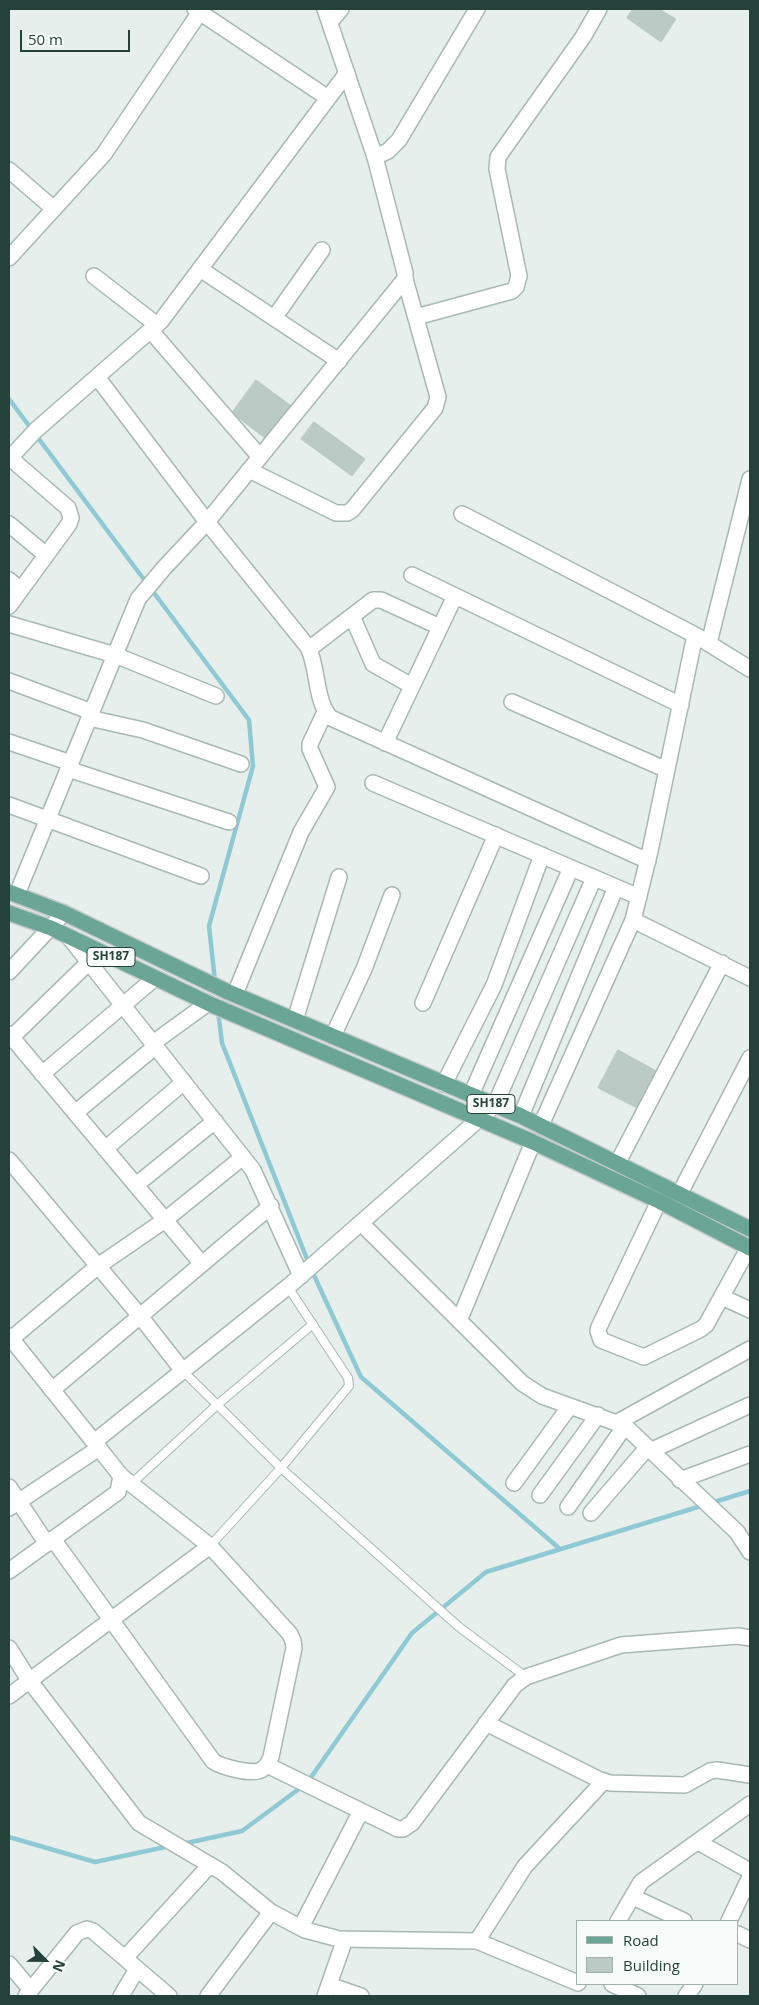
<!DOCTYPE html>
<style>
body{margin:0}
#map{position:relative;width:759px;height:2005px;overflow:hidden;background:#e6efeb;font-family:"Open Sans",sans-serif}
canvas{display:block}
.frame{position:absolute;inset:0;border:10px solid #24423a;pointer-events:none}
.legend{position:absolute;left:576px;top:1920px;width:162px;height:65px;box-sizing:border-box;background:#f7fbf9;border:1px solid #a3b1ad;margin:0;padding:6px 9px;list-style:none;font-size:15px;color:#24423a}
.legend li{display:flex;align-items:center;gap:10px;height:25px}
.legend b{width:25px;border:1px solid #a3b1ad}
.north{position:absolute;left:20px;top:1935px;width:50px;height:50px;-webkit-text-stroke:4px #f7fbf9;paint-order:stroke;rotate:113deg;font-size:14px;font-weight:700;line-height:20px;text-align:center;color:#24423a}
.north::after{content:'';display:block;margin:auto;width:18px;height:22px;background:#24423a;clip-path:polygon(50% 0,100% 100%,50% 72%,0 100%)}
.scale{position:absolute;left:20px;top:30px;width:110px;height:22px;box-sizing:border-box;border:2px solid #24423a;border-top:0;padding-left:6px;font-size:15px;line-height:18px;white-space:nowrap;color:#24423a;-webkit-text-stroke:4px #f7fbf9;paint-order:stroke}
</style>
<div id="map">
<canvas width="759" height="2005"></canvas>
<div class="frame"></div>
<ul class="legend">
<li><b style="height:6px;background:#6aa596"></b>Road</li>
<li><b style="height:14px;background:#bbcac4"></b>Building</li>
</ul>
<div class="north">N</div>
<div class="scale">50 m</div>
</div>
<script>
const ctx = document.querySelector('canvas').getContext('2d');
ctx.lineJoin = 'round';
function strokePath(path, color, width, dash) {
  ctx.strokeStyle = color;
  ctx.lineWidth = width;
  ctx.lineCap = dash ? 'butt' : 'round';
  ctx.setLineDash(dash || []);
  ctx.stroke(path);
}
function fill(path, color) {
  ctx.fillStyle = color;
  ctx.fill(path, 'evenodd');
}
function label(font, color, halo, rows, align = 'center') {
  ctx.font = font + ' "Open Sans",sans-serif';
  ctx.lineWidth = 5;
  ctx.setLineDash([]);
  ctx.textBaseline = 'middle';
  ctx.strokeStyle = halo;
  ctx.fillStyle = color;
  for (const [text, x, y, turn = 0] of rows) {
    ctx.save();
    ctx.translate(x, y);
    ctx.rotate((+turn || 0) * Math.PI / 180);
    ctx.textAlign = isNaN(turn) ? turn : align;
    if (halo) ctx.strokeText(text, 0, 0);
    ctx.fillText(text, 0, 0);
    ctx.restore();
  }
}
strokePath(new Path2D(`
 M9,399L249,720L253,766L209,926L215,981
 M218,1011L222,1043L309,1264
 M312,1271L361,1377L560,1549
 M9,1837L95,1862L170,1846
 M182,1844L242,1831L307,1783L412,1633L486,1572L750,1491`), '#8ec9d4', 4.5);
const building = new Path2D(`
 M633,9H659L676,19L661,42L627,18Z
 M256,380L294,408L269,441L232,413Z
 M314,422L365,459L352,476L301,439Z
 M618,1050L660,1073L641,1110L598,1088Z`);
fill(building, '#bbcac4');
strokePath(building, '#b8c9c2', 1);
const service = new Path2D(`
 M183,1371L281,1468L459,1627L526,1677
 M131,1484L217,1405L313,1324
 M210,1546L281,1468L349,1386L348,1378L288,1287`);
const minor = new Path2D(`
 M195,9L328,98
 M330,22L341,9
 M375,157L388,151L399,140L477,9
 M9,170L54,209
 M9,258L104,154L202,9
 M200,269L339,361
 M94,276L157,325
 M416,317L512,291L516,287L519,276L497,169L498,157L583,37L599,9
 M274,318L322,250
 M151,331L260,457
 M97,377L207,522L308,647C318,666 315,703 331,718L648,861
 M9,457L68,508L71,518L69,524L9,606
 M10,458L36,430L161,321L347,73
 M249,470L336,513H347L352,510L435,408L438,397L405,279
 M462,514L695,635
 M9,524L46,555
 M412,575L681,705
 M9,580L21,590
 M352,616L373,664L412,686
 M9,624L115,655L216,696
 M709,643L750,479
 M309,649L373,600H381L440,627
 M9,681L92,712
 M512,702L667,770
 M89,718L143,730L241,764
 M9,742L71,763
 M385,743L455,596
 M68,769L229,822
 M373,783L639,897
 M9,805L201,876
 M633,920L750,978
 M69,937L253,1170L301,1276
 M235,994L301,832L327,787L310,749V744L325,712
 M423,1003L496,835
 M295,1020L339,877
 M9,1034L202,1264
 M333,1036L364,969L392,895
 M9,1040L89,962
 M153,1043L208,1003
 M42,1074L155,978
 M444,1084L494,985L542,855
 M471,1095L571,868
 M495,1105L594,878
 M75,1113L156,1046
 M521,1116L616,887
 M541,1125L633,920L650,851L695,635L750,669
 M105,1149L184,1082
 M9,1160L140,1316L183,1371
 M618,1162L722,963
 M136,1185L215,1121
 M680,1193L750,1058
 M659,1201L599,1327L598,1331L601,1340L644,1357L701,1329L706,1325L749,1247
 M361,1223L522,1383L542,1396L625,1426L737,1532L750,1552
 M722,1297L750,1310
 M459,1321L533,1142
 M11,1339L98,1266L165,1220L243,1157
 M52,1390L271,1206
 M618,1422L750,1349
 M650,1451L750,1405
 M680,1480L750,1454
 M514,1483L570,1406
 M9,1487L47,1544
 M540,1495L598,1415
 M568,1507L625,1426
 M9,1508L99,1448
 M591,1513L647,1448
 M53,1539L213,1761C221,1767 252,1775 261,1770C267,1767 269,1762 271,1757L294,1648L293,1641L290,1634L210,1546L121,1476
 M9,1696L210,1546
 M486,1723L598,1779L610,1783L685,1785L710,1771L717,1770L750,1775
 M267,1765L398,1829H403L412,1823L515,1685L526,1677L621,1645L738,1636L750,1638
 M698,1842L750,1871
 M633,1897L684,1921
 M729,1921L750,1877
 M301,1927L361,1811
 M738,1934L750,1940
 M477,1941L525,1866L604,1781
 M125,1958L210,1865
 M9,1964L31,1990
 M612,1984L638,1996
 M329,1985L361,1996
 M26,1996L77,1933L87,1929L93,1931L169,1996
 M121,1996L137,1969
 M208,1996L271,1912
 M325,1996L345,1939
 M686,1996L695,1984`);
const tertiary = new Path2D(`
 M17,894L138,599L164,568L207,522L405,279V273L375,157L325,9
 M9,972L64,913
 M9,1336L94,1442
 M9,1571L118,1492L121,1476L94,1442L290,1285L495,1105
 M9,1648L29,1680L139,1823L222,1872L271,1912L305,1930L339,1939L477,1941L578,1983
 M618,1921L641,1882L750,1804`);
const primary = new Path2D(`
 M9,892L64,913L226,991L521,1116L750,1229
 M9,913L51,928L212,1005L533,1142L659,1201L750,1248`);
strokePath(service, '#a8b8b2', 10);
strokePath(minor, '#a8b8b2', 18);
strokePath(tertiary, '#a8b8b2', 18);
strokePath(primary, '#c2cac8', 18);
strokePath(service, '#fff', 8);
strokePath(minor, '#fff', 15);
strokePath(tertiary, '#fff', 15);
strokePath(primary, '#6aa596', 15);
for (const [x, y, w] of [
 [111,957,48],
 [491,1104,48]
]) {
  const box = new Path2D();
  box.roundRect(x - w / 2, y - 9.5, w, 19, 4);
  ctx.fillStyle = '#f7fbf9';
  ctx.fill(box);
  strokePath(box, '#24423a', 1);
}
label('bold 12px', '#24423a', null, [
 ["SH187",111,957],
 ["SH187",491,1104]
]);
</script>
